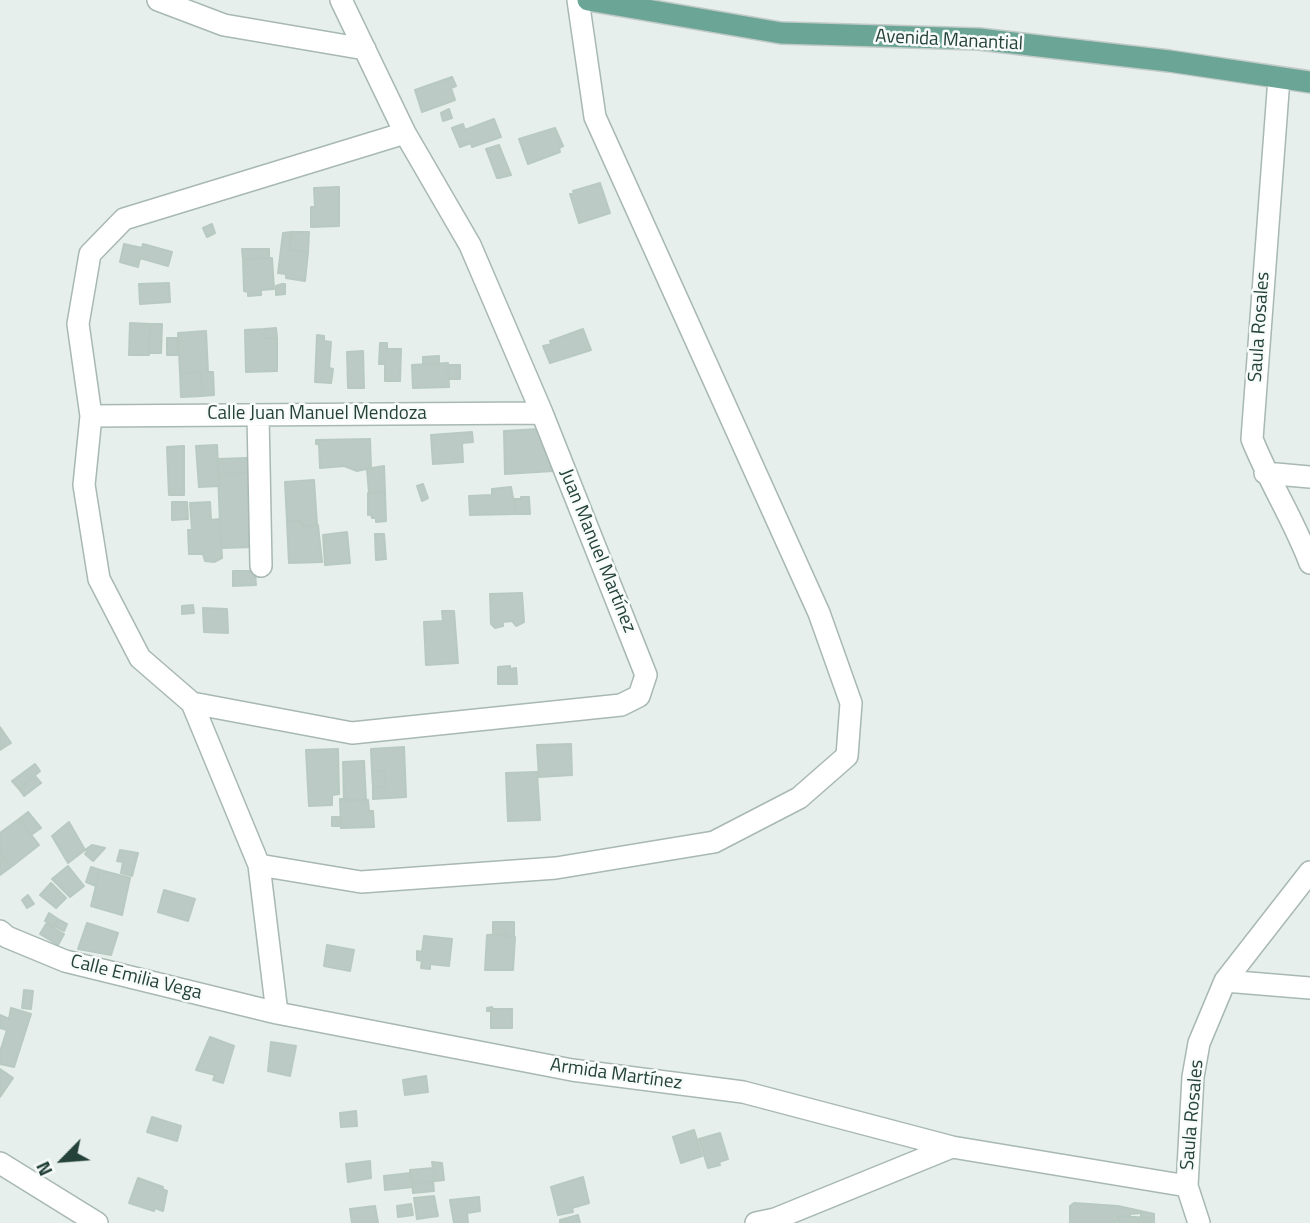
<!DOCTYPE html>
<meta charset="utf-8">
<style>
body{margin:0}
#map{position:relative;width:1310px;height:1223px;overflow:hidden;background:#e6efeb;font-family:"Titillium Web",sans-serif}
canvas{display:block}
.north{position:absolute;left:28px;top:1125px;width:70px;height:70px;-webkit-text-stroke:5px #f7fbf9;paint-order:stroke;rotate:245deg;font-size:19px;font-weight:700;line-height:28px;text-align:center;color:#24423a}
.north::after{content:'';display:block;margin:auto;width:24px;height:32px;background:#24423a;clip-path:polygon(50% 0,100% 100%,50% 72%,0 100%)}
</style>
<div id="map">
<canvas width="1310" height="1223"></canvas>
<div class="north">N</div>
</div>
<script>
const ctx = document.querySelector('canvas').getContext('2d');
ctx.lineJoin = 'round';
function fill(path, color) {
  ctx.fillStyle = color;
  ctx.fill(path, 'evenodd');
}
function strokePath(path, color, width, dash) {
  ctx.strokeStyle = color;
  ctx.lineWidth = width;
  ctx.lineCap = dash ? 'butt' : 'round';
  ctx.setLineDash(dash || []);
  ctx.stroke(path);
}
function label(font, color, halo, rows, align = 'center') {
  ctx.font = font + ' "Titillium Web",sans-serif';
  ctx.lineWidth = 5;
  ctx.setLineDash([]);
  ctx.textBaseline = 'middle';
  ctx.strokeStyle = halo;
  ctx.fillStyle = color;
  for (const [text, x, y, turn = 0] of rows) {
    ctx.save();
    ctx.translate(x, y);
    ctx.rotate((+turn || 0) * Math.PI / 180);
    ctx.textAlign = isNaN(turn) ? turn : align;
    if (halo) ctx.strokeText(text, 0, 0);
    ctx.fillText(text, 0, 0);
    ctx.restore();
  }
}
const building = new Path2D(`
 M452,77L456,86L451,88L455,100L422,112L415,90Z
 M449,109L452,118L443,121L441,113Z
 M494,119L501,137L472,147L471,143L460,147L452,128L463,124L465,130Z
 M555,128L563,146L559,148L560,152L528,164L519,139Z
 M499,145L511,175L499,178H497L486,149Z
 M600,183L610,213L579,223L570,194H574L573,191Z
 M339,187V226L311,227V207H315L314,188Z
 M212,224L215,233L207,237L203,228Z
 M291,232H309L308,252L290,250Z
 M291,232L290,250L308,252L305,281L286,278V274L278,273L283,233Z
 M124,244L142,248L143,244L172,252L168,266L140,258L138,267L120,262Z
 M242,249H269V258L243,259Z
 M272,258L274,289L261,290V295L248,296V292L244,291L243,259Z
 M169,283L170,302L140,304L139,284Z
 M282,284H285V294L276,295V286Z
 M130,323L150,324L149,355H129Z
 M150,324H162L161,353H149Z
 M276,328L277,338H264V329Z
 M264,329V338H277V371L246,372L245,330Z
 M583,329L591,350L550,363L543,346L551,344L550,341Z
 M206,331L208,372H213L214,395L202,396L201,372L180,373L178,333Z
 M317,335L324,336V341L331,342L329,368L333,369L331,383L315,382Z
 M167,338H177L178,355H167Z
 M380,343H387V349H401L400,381H385V364H379Z
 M363,351L364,388H348L347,352Z
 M439,356V364L423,365V357Z
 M448,363L449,387L413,388L412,365Z
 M448,365H460V379H449Z
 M201,372L202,396L181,397L180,373Z
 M539,429L553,471L505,474L504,431Z
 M472,432L473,442L462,443L463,462L433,464L431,435Z
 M370,439L371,468L357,471L344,466L320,468L319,444H316V440Z
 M217,445L219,486L199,487L196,446Z
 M184,446V495H169L167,447Z
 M247,458L248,473L218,474V459Z
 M384,466L385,492L369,493L367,469Z
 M250,473L254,547L221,548L218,474Z
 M314,480L317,525L304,526L298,520L287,521L285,482Z
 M423,484L428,498L422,501L417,486Z
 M511,487L516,514L470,515L469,496L492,495V489Z
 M385,492L386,521L376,522V518H372L371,514L368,515V493Z
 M521,497H529L530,514H516L515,499H521Z
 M172,502H187L188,519L172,520Z
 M210,502L211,520L220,519L222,558L214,562L205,561L203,554H189L188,530H192L190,503Z
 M298,520L304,526L318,525L322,562L289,563L287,521Z
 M347,532L350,563L325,565L323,535Z
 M375,534H384L386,559L376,560Z
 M233,571H255L256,585L233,586Z
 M522,593L524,622L516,626L512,621L503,622V626L495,628L491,624L490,594Z
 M193,605L194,613L182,614V606Z
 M203,608L227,609L228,633L204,632Z
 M442,611H454L458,663L426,665L424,622L443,621Z
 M510,666V669L516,668L517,684H498V667Z
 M0,727L11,743L0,750Z
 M571,744L572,775L539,777L537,745Z
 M404,747L406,797L373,799V787H385V771H372L371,749Z
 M338,749L339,794L332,795V805L309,806L306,750Z
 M364,761L366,800L344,801L343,762Z
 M35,764L40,771L19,789L12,781Z
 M372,771H385V787H373Z
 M537,772L540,820L508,821L506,773Z
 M35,776L41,783L24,796L19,789Z
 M340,799L368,800L369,811H373L374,827L341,828Z
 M28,812L41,828L31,835L19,819Z
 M332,817H341V826H332Z
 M19,819L39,845L11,867L0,852V833Z
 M69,822L85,850L68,863L52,836Z
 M92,845L105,848L93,861L85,854L88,851L85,850Z
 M120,850L138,853L132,876L121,873L123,862L117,861Z
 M0,852L11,867L0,875Z
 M68,866L84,886L70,897L52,879Z
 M91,867L100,870L96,886L86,882Z
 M100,870L130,878L122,915L91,906Z
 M51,883L66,898L56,908L40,895Z
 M164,890L195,899L188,921L158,912Z
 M28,895L34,904L27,908L22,900Z
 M49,913L58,919L54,927L45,921Z
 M58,919L67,924L64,931L54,926Z
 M493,922H514V937L493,935Z
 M87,923L118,933L111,955L78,949Z
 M46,924L64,934L58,945L40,934Z
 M507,934V936L515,937L513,970H485L487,935Z
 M424,936L452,939L449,966L430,964V969L421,968L422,961L417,960V951L422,952Z
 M327,945L354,950L350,971L324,966Z
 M24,990L33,991L31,1009L22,1008Z
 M492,1007L493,1009H512V1028H491V1011H487V1008Z
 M11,1008L31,1014L14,1067L0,1064V1052L7,1030L0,1028V1015L9,1019Z
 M210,1037L234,1046L223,1083L213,1080L215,1075L196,1070Z
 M271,1042L296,1046L290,1076L268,1071Z
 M0,1069L13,1078L0,1097Z
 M426,1076L428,1092L405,1095L403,1080Z
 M356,1111L357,1126L341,1127L340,1113Z
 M152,1117L181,1126L177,1141L147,1132Z
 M694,1130L702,1156L681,1163L673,1137Z
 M720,1133L728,1159L719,1162L720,1165L708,1168L699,1139Z
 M370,1161L371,1178L348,1182L346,1164Z
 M432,1162L442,1163L444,1180L435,1181Z
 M433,1168L435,1181L412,1183L410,1170Z
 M411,1173L413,1187L385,1190L384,1176Z
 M583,1177L589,1203L572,1208L573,1212L558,1215L551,1187Z
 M138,1178L163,1187L162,1189L167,1191L163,1211L155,1208L154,1211L129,1203Z
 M433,1181L434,1191L413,1193L412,1183Z
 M434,1196L438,1216L417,1219L414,1198Z
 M479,1197L480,1211L467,1213L468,1223H454L450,1200Z
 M1074,1203L1118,1206L1154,1214V1223H1150V1218L1141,1217V1213L1130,1214V1217L1118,1216L1119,1221L1112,1223H1070V1206Z
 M411,1204L413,1215L398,1217L397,1206Z
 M375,1206L378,1223H352L350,1209Z
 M578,1215L580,1223H560V1220Z
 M1118,1216L1150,1218V1223H1119Z`);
fill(building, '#bbcac4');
strokePath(building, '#b8c9c2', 2);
const minor = new Path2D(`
 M158,0L224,25L365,49
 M1279,78L1252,439C1269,482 1294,520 1310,563
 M258,415L261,566
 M91,416L542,413
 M1265,473L1310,477
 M192,703L352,733L621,705L639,696L646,675L542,413L470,245L405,133L341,0
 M259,865L361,882L556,868L714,842L799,798L847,756L851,703L819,613L595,117L578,0
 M0,931L7,937L65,961L277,1013L572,1070L743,1092L952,1147L1187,1186
 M1225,981L1310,988
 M277,1013L259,865L192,703L140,658L99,579L84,485L91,416L78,324L90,254L124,219L405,133
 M0,1163L97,1223
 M756,1223L775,1219L952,1147
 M1199,1223L1187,1186L1193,1077L1199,1043L1225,981L1310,872`);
const major = new Path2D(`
 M588,0L781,33L979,39L1169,61L1310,82`);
strokePath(minor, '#a8b8b2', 24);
strokePath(major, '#c2cac8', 24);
strokePath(minor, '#fff', 21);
strokePath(major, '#6aa596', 21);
label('19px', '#24423a', '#f7fbf9', [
 ["Avenida Manantial",949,41,3],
 ["Saula Rosales",1260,327,-86],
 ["Calle Juan Manuel Mendoza",317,414],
 ["Juan Manuel Martínez",597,551,68],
 ["Calle Emilia Vega",136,978,14],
 ["Armida Martínez",616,1075,8],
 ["Saula Rosales",1193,1115,-85]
]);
</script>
